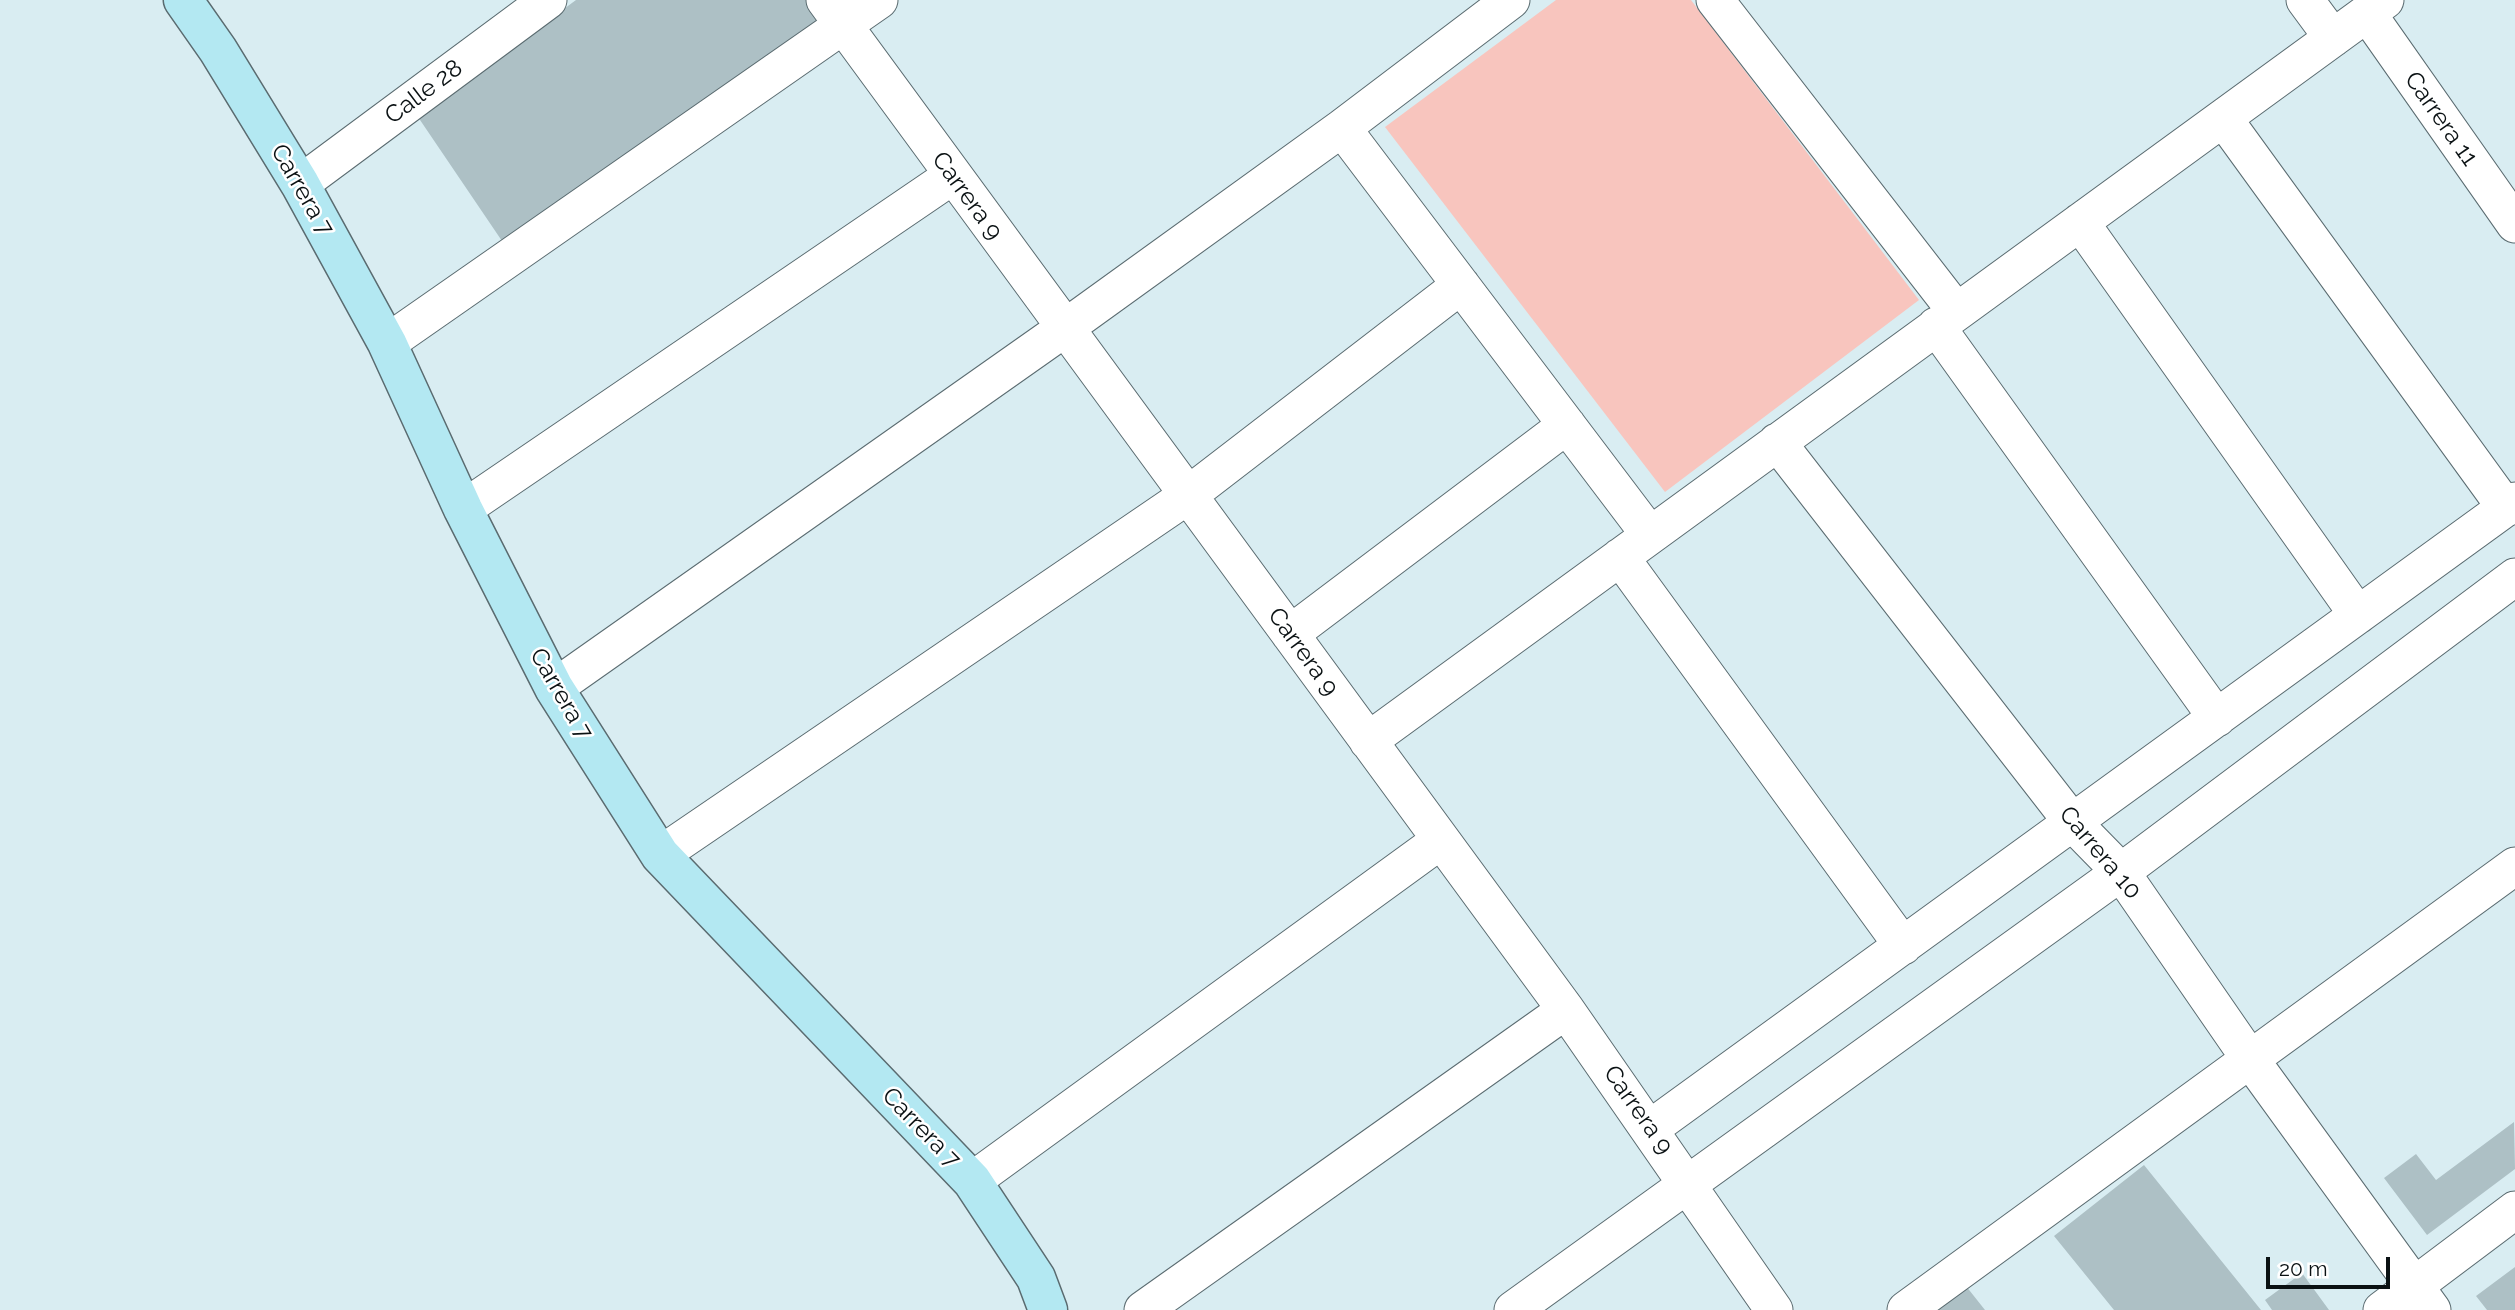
<!DOCTYPE html>
<style>
body{margin:0}
#map{position:relative;width:2515px;height:1310px;overflow:hidden;background:#d9edf2;font-family:Raleway,sans-serif}
canvas{display:block}
.scale{position:absolute;left:2266px;top:1257px;width:124px;height:32px;box-sizing:border-box;border:4px solid #0a1113;border-top:0;padding-left:9px;font-size:21px;line-height:24px;white-space:nowrap;color:#0a1113;-webkit-text-stroke:5px #fff;paint-order:stroke}
</style>
<div id="map">
<canvas width="2515" height="1310"></canvas>
<div class="scale">20 m</div>
</div>
<script>
const ctx = document.querySelector('canvas').getContext('2d');
ctx.lineJoin = 'round';
function fill(path, color) {
  ctx.fillStyle = color;
  ctx.fill(path, 'evenodd');
}
function strokePath(path, color, width, dash) {
  ctx.strokeStyle = color;
  ctx.lineWidth = width;
  ctx.lineCap = dash ? 'butt' : 'round';
  ctx.setLineDash(dash || []);
  ctx.stroke(path);
}
function label(font, color, halo, rows, align = 'center') {
  ctx.font = font + ' Raleway,sans-serif';
  ctx.lineWidth = 5;
  ctx.setLineDash([]);
  ctx.textBaseline = 'middle';
  ctx.strokeStyle = halo;
  ctx.fillStyle = color;
  for (const [text, x, y, turn = 0] of rows) {
    ctx.save();
    ctx.translate(x, y);
    ctx.rotate((+turn || 0) * Math.PI / 180);
    ctx.textAlign = isNaN(turn) ? turn : align;
    if (halo) ctx.strokeText(text, 0, 0);
    ctx.fillText(text, 0, 0);
    ctx.restore();
  }
}
fill(new Path2D(`
 M1556,0H1691L1919,300L1665,492L1385,127Z`), '#f8c5be');
fill(new Path2D(`
 M576,0H806L820,19L502,241L418,117Z
 M2514,1122L2515,1169L2427,1235L2384,1178L2416,1154L2436,1180Z
 M2144,1165L2261,1310H2114L2054,1236Z
 M2515,1267V1310H2487L2476,1296Z
 M2302,1273L2329,1310H2272L2265,1300Z
 M1962,1281L1985,1310H1926Z`), '#adc0c5');
const street = new Path2D(`
 M825,0L1566,1010L1774,1310
 M1715,0L1956,311
 M2305,0L2333,38
 M2367,13L2515,224
 M2223,118L2506,508
 M1342,128L1650,535
 M300,184L548,0
 M2080,222L2358,615
 M1936,326L2217,718
 M387,343L879,0
 M1777,442L2073,823L2121,872L2250,1059L2432,1310
 M463,509L952,176
 M1620,557L1903,946
 M1290,634L1567,425
 M554,688L1065,328L1342,128L1511,0
 M1368,741L2385,0
 M660,855L1187,496L1461,285
 M1651,1128L2515,501
 M972,1181L1441,840
 M1143,1310L1566,1010
 M1513,1310L2121,872L2515,577
 M1906,1310L2515,866
 M2382,1310L2515,1210`);
const secondary = new Path2D(`
 M183,0L218,50L300,184L387,343L463,509L554,688L660,855L972,1181L1036,1278L1048,1310`);
strokePath(street, '#5a6b70', 39);
strokePath(secondary, '#5a6b70', 41);
strokePath(street, '#fff', 37);
strokePath(secondary, '#b3e8f2', 38);
label('24px', '#0a1113', '#fff', [
 ["Calle 28",424,92,-37],
 ["Carrera 11",2441,119,55],
 ["Carrera 7",302,190,60],
 ["Carrera 9",967,196,54],
 ["Carrera 9",1303,652,54],
 ["Carrera 7",561,694,60],
 ["Carrera 10",2100,853,50],
 ["Carrera 9",1638,1110,55],
 ["Carrera 7",921,1128,46]
]);
</script>
